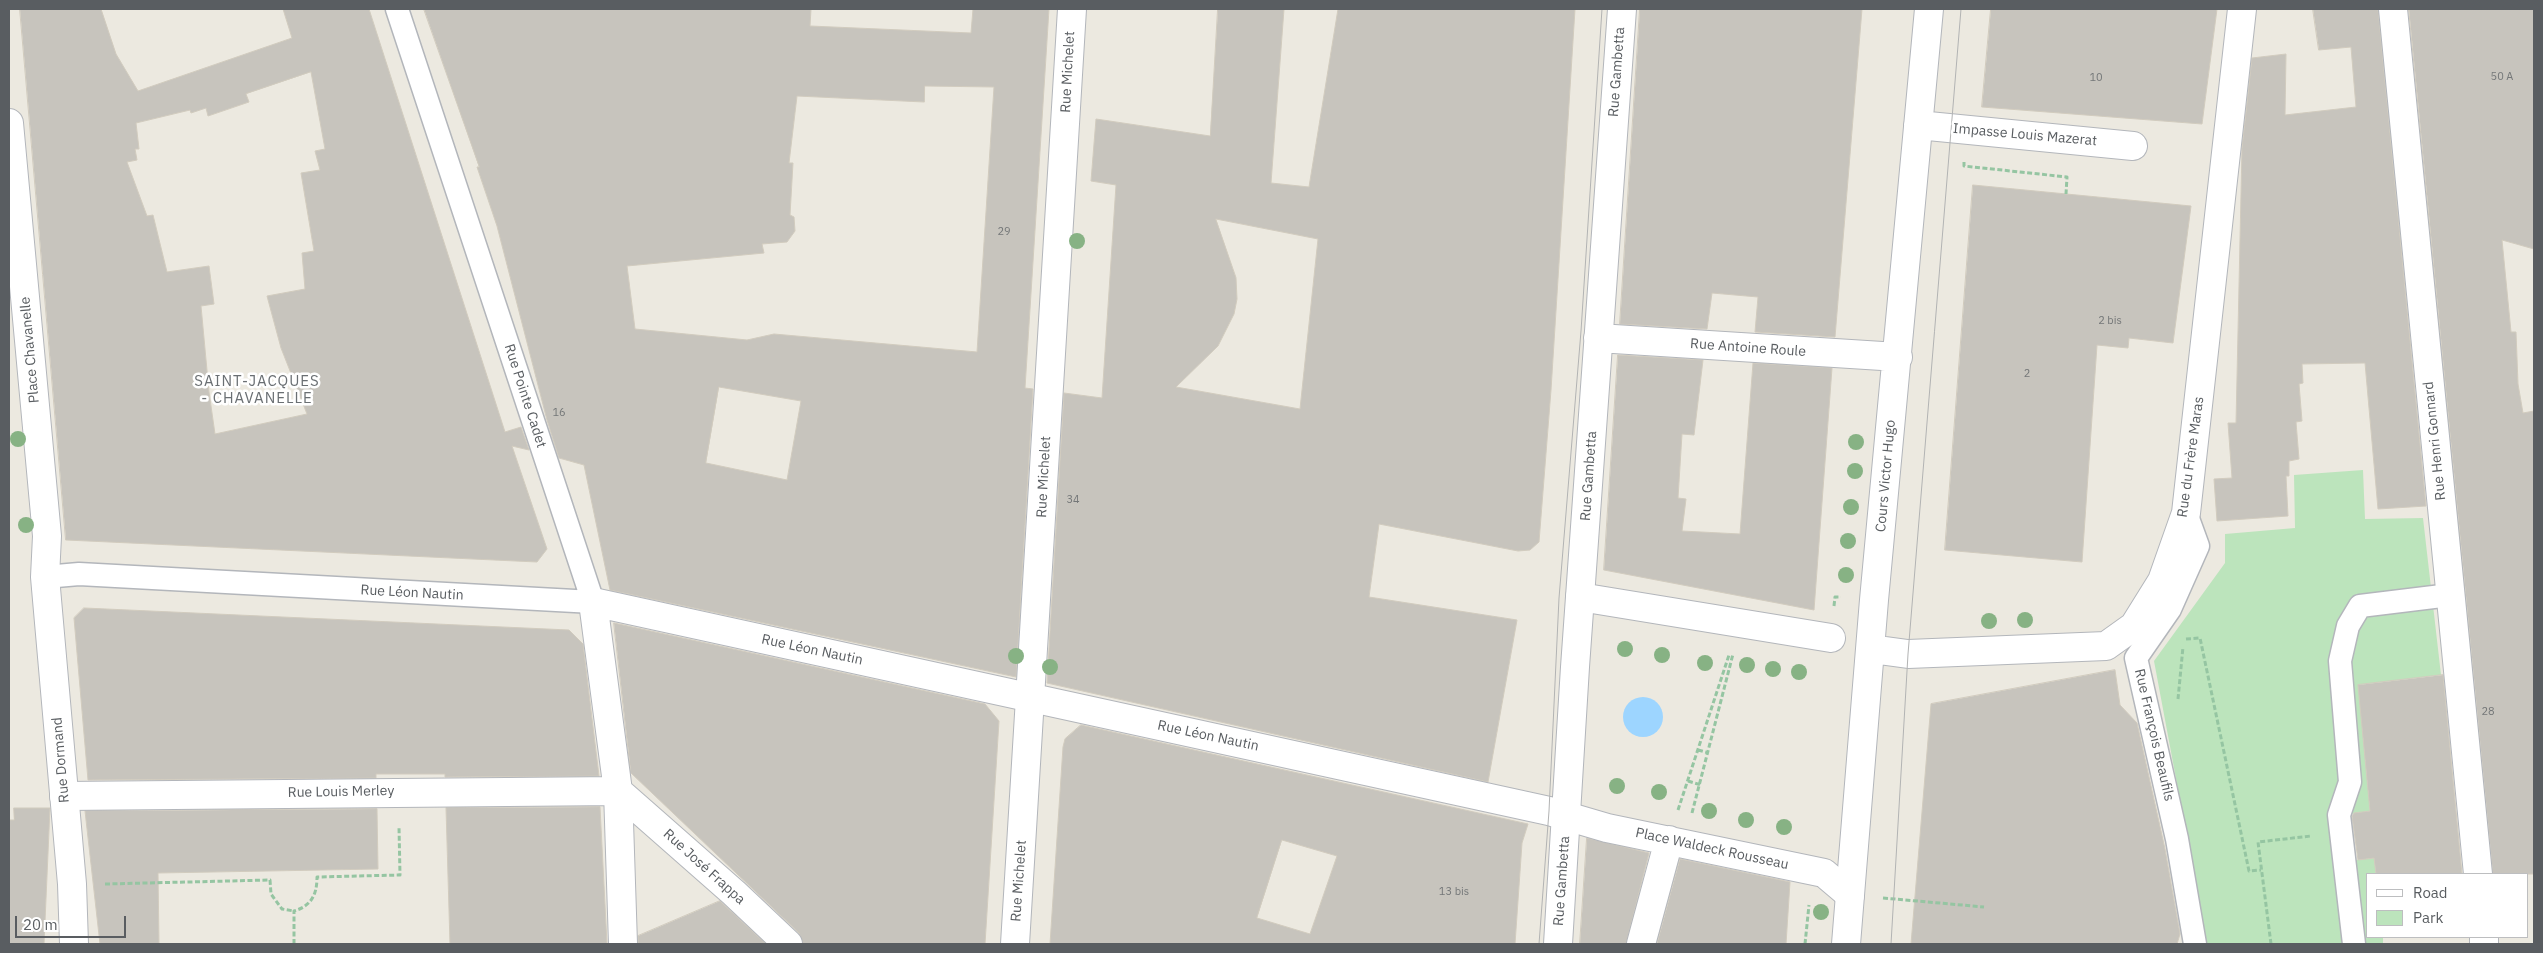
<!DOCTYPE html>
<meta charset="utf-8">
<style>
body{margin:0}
#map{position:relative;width:2543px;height:953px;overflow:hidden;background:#ece9e0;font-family:"IBM Plex Sans",sans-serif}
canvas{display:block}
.frame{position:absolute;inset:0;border:10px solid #595d61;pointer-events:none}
.legend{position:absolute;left:2366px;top:873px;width:162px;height:65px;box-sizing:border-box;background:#fff;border:1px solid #bdbec0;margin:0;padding:6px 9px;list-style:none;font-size:15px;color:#595d61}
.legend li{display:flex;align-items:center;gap:10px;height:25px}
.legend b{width:25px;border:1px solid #bdbec0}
.scale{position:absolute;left:15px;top:916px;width:111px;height:22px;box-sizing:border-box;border:2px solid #595d61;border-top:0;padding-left:6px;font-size:15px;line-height:18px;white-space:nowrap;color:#595d61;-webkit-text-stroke:4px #fff;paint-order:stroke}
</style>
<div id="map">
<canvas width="2543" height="953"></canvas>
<div class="frame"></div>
<ul class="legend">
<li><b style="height:6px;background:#fff"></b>Road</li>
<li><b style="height:14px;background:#bce4bc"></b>Park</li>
</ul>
<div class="scale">20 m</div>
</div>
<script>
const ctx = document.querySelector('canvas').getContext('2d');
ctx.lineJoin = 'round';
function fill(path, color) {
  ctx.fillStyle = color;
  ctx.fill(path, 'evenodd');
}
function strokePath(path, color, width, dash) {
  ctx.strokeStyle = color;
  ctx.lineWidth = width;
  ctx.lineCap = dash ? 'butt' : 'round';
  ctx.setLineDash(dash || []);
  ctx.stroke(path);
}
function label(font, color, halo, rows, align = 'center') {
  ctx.font = font + ' "IBM Plex Sans",sans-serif';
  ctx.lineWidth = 5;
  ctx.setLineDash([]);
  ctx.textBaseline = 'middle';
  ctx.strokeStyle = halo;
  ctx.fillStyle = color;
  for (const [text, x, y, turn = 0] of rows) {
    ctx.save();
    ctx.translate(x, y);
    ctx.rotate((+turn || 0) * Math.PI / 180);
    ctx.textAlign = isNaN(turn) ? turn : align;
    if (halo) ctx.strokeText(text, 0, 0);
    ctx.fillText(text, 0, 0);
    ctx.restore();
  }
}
fill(new Path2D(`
 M2363,470L2365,519L2423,518L2441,675L2359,685L2370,811L2351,814L2356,860L2374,858L2376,874H2367V937H2383V944H2207L2154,661L2225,563V534L2295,528L2294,475Z`), '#bce4bc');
fill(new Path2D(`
 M1623 717a20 20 0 1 1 40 0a20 20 0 1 1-40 0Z`), '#9dd5ff');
const building = new Path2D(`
 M20,9H101L116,54L138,91L292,38L283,9H369L505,432L521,427L529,450L512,446L547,549L537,562L66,540ZM311,72L325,149L315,151L320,170L301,173L314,251L302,253L305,289L267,296L281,348L307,414L215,434L209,392L201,306L214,304L209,266L167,272L153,215L147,216L127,162L137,160L135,149H139L136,123L190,110L191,113L206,108L208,116L249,102L246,94Z
 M424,9H811L810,26L971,33L973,9H1049L1025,388L1033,389L1016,677L610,590L584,465L559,458L547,420L497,226L477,167H479ZM925,86L994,87L977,352L774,334L747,340L635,329L627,266L764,253L762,244L787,242L795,231L794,217L790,215L793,163H789L797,96L924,102ZM719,387L801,401L787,480L706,463Z
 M1218,9H1284L1271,183L1309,187L1338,9H1575L1551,390L1539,542L1530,550L1518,551L1379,524L1369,597L1517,620L1488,782L1047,683L1064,393L1102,398L1116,185L1091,181L1096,119L1210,136ZM1216,219L1318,239L1300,409L1176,387L1218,346L1234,314L1237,299L1236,278Z
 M1640,9H1862L1835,337L1755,332L1758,297L1712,293L1707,329L1620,324Z
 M1991,9H2217L2202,124L1982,107Z
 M2313,9H2378L2426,506L2378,509L2365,363L2302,364L2303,383L2299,384L2302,421L2296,422L2299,459L2289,461V476H2286L2288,516L2217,521L2214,479L2232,478L2228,423H2236L2242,148L2252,58L2286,54L2285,115L2356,107L2351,47L2319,50Z
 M2409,9H2534V249L2502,240L2511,332H2516L2518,384L2523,413L2534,411V874H2493Z
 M1973,185L2191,206L2173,343L2129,338L2128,348L2097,345L2082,562L1945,550Z
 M1618,355L1703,360L1694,435L1682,434L1678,498L1686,499L1682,531L1740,534L1753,363L1832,368L1814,610L1604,570Z
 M84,608L569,630L583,644L599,776L445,777V774H376V778L88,780L74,618Z
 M614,623L985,704L999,721L985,944H803L799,933L631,773Z
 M2115,670L2120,705L2137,723L2165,849L2180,934L2177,944H1911L1931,704Z
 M2443,675L2462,874H2376L2374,858L2358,860L2352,816L2354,813L2370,811L2358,685Z
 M1081,725L1528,824L1522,843L1515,944H1050L1063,747L1065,739ZM1282,840L1337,856L1310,934L1257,918Z
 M600,807L607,944H450L446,808Z
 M14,808H50L44,944H9V820H14Z
 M377,809L378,869L158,873L159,944H100L85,811Z
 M1587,838L1649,853L1626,944H1580Z
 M1680,859L1790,882L1786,944H1657Z
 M720,901L766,944H638V936Z`);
fill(building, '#c7c4bd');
strokePath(building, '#d1cbbe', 1);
const service = new Path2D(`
 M2186,513L2198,546L2170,609L2136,658L2177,839L2195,944
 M45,577L79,574L593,602L397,9
 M2354,944L2339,815L2350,782L2340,661L2348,626L2360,606L2450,595`);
const pedestrian = new Path2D(`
 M1580,597L1831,638
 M618,791L734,893L788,944
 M64,796L618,791
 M623,944L618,791L593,602L1549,811L1607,828L1824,873L1850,895
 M1641,944L1669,840`);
const minor = new Path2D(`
 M2393,9L2478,874
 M9,123L47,536L45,577L72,884L74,944
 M1918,125L2133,146
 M1598,338L1898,357
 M1871,649L1908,654L2106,646L2134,626L2162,581L2186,513L2242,9
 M2484,937V944
 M1015,944L1072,9
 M1558,944L1575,667L1622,9
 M1846,944L1874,600L1929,9`);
strokePath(service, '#b3b6bb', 25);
strokePath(pedestrian, '#b3b6bb', 30);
strokePath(minor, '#b3b6bb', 30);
strokePath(new Path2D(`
 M1964,162V166L2067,177L2066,194
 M1834,606L1835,597H1841
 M2186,639L2200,638L2249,871L2261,870
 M2178,699L2183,647
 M1698,750L1709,753
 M1688,781L1701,785
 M1678,810L1729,655
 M1692,813L1733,654
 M105,884L270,880L271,894L282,909L294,911
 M1883,898L1984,907
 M294,944V911C311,906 317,895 317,877L400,875L399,827
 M1805,944L1809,905
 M2271,944L2258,842L2311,836`), '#95c5a2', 3, [5, 2.5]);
strokePath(service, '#fff', 22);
strokePath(pedestrian, '#fff', 28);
strokePath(minor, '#fff', 28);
strokePath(new Path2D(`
 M1539,944L1549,811L1559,598L1581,331L1602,9
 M1891,944L1908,654L1961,9`), '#b2b3b3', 1);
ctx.fillStyle = '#87b284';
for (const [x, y] of [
 [1077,241],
 [18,439],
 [1856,442],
 [1855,471],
 [1851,507],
 [26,525],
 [1848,541],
 [1846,575],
 [2025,620],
 [1989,621],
 [1625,649],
 [1662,655],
 [1016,656],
 [1705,663],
 [1747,665],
 [1050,667],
 [1773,669],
 [1799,672],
 [1617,786],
 [1659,792],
 [1709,811],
 [1746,820],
 [1784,827],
 [1821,912]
]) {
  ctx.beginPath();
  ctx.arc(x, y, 8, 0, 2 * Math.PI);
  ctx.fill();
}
label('11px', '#747778', null, [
 ["50 A",2502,77],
 ["10",2096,78],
 ["29",1004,232],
 ["2 bis",2110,321],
 ["2",2027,374],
 ["16",559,413],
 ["34",1073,500],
 ["28",2488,712],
 ["13 bis",1454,892]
]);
label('14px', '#595d61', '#fff', [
 ["Rue Michelet",1068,72,-87],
 ["Rue Gambetta",1617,72,-86],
 ["Impasse Louis Mazerat",2025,135,5],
 ["Rue Antoine Roule",1748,348,4],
 ["Place Chavanelle",30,350,-95],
 ["Rue Pointe Cadet",525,396,72],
 ["Rue Henri Gonnard",2435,441,-96],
 ["Rue du Frère Maras",2191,457,-82],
 ["Rue Gambetta",1589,476,-86],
 ["Cours Victor Hugo",1886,476,-85],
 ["Rue Michelet",1044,477,-87],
 ["Rue Léon Nautin",412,593,3],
 ["Rue Léon Nautin",812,650,12],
 ["Rue François Beaufils",2154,735,77],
 ["Rue Léon Nautin",1208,736,12],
 ["Rue Dormand",61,760,-95],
 ["Rue Louis Merley",341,792,-1],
 ["Place Waldeck Rousseau",1712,849,12],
 ["Rue José Frappa",704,867,42],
 ["Rue Michelet",1019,881,-86],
 ["Rue Gambetta",1562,881,-86]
]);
ctx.letterSpacing = '1px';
label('15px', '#6a6f73', '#fff', [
 ["SAINT-JACQUES",257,382],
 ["- CHAVANELLE",257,399]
]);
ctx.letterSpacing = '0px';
</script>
